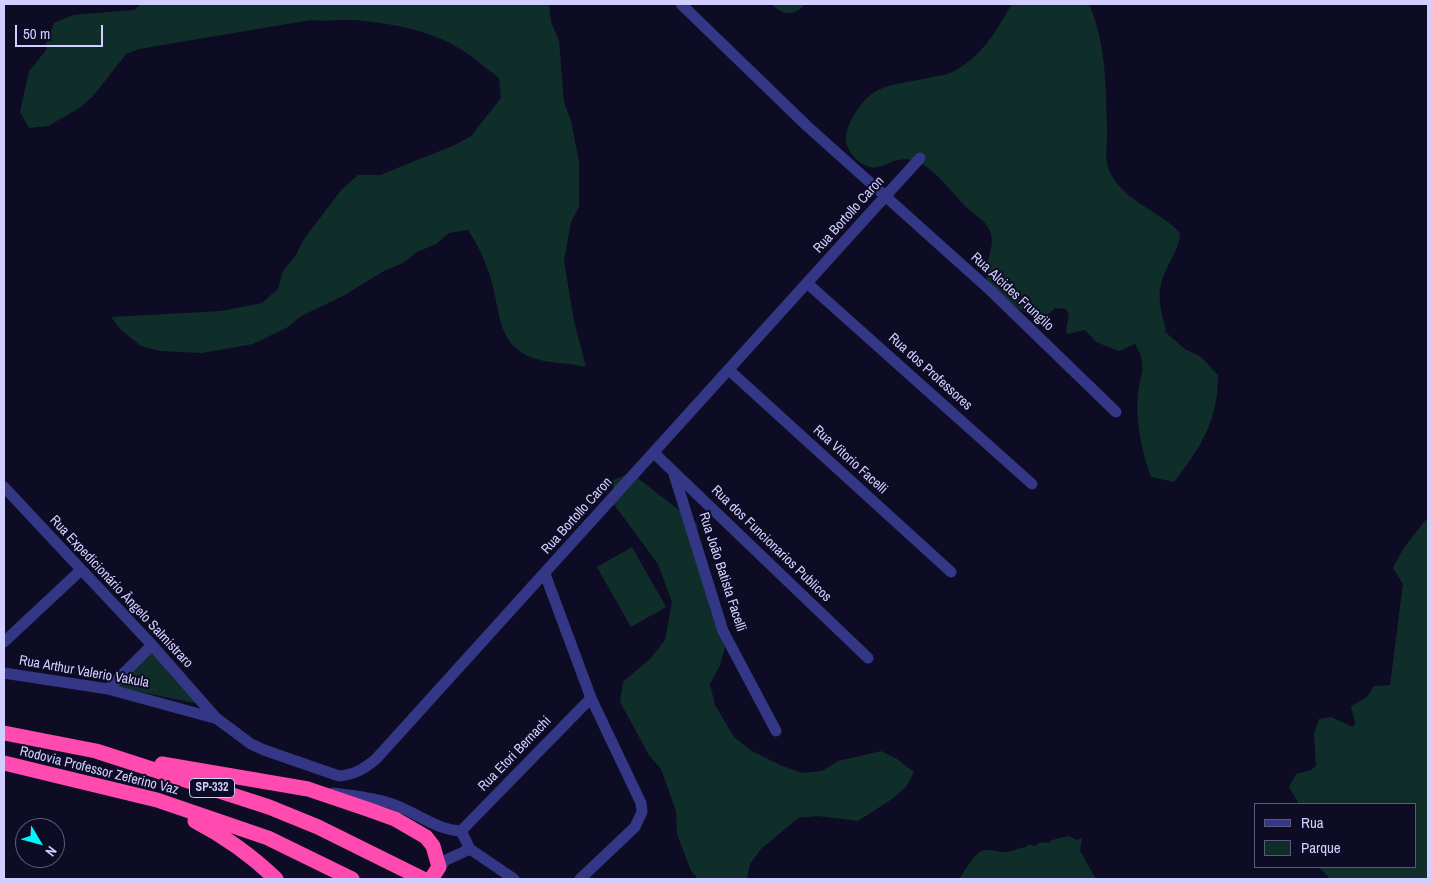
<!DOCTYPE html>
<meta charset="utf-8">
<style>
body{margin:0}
#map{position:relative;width:1432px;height:883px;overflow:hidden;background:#0e0c24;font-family:"Archivo Narrow",sans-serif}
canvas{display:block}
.frame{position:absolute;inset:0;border:5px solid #d0cfff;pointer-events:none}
.legend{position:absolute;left:1254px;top:803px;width:162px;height:65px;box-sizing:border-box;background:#0e0c24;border:1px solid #5c5a7c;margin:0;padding:6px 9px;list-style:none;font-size:15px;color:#d0cfff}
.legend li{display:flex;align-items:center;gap:10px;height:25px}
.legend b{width:25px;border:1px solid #5c5a7c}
.north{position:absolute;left:15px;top:818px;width:50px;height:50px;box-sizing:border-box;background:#0e0c24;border:1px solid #5c5a7c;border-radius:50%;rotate:127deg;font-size:14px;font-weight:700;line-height:20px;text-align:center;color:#d0cfff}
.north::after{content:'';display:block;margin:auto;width:18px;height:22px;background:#00f5fa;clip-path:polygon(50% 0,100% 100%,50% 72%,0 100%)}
.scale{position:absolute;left:15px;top:25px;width:88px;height:22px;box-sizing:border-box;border:2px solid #d0cfff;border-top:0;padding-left:6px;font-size:15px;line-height:18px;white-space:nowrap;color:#d0cfff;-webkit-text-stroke:4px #0e0c24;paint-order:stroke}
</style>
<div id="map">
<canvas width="1432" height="883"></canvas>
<div class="frame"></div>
<ul class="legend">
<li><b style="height:6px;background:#343786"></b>Rua</li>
<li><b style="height:14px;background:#0f2e2a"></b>Parque</li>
</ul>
<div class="north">N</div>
<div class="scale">50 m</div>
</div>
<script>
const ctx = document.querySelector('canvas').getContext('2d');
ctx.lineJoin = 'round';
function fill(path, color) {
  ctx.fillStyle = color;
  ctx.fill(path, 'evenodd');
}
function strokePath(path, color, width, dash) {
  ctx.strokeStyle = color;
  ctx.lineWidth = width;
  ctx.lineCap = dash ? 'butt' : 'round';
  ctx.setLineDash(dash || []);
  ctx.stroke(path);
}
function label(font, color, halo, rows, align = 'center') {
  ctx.font = font + ' "Archivo Narrow",sans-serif';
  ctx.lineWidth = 4;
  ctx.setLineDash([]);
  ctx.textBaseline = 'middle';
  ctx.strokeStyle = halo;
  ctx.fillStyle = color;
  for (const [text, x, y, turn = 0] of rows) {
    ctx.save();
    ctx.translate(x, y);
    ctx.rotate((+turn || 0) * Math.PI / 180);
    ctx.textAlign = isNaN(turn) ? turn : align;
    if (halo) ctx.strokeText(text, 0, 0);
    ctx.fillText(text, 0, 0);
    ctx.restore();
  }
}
fill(new Path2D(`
 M141,4H549L551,22L559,41L564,102L571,121L579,162V207L571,222L564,261L574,321L586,367C568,362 545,364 528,356C497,341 500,311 492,283C487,265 479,246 468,230L449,233L436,244L417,252L403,263L384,271L343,296L301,316L288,327L253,344L202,353L160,351L141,346L122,331L111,317L221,311L262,303L278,289L283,271L296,255L304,239L342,189L358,175H380L455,145L471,136L501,98L499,78C487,69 475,58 462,50C430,30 391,23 353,20C339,19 327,22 311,20L139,49L126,54L94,95L81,107L48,126L29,128L20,112L29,71L47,49L45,46L54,23L73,15L134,10Z
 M771,4H805C794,17 783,15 771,4Z
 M1012,4H1089C1106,42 1106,88 1107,129C1108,145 1103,158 1111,174C1126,203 1159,210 1180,233C1179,252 1165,266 1161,284C1157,298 1162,316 1166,330L1164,331L1185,349L1201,357L1218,375C1218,421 1201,447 1174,482L1151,477C1142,452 1135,420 1138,393C1141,370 1148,367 1135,344L1119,351L1096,342L1085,330L1067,334L1066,330L1069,314L1066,309L1055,308L1043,320C1028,316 988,292 986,275C985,261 995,248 991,234C988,220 972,214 963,204C951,191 930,163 912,160C887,155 880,180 856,159C846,149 843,138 849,125C870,83 885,87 928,78C935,76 944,76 950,73C981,59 996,31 1012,4Z
 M631,473L697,524V546L710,609L725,647L720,665L710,684L715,705L734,737L750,750L782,766L803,773L822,771L838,761L881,751L897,759L914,772L906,787L892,799L858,821L818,816L798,818L762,848L750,864L747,879H698L691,871L677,834L676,811L661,769L649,755L620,702L623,682L650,659L665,640L672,602L658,564L613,503V480Z
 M1428,517V879H1330L1319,867H1416V804H1299L1289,787L1296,774L1311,770L1316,766L1314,733L1319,719L1331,717L1353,727L1355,723L1351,706L1367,697L1374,686L1390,685L1403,584L1393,568L1403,549Z
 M632,547L666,607L631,627L597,567Z
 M152,651L199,704L116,687Z
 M1068,836L1077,840L1082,838L1080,851L1096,879L960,878C966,869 976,849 987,850C993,850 1001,853 1006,852C1012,852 1021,847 1026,847L1028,844L1035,846L1041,842L1049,843L1052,840Z`), '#0f2e2a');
strokePath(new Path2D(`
 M681,4L807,126L990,290L1116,412
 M807,283L1032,484
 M729,370L951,572
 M654,453L868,658
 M674,474L723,631L776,731
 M4,487L152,645L216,718L251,744L264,750L339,776C354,775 364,769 376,759L920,158
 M545,574L591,698L641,803L642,812L635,827L580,879
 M4,642L81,570
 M4,673L108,689L214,718
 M108,689L152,645
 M333,793C350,795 369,797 386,802C413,809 432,829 461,831
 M461,831L591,698
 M461,831L470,849L514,879
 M439,867L446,860L470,849`), '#343786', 11);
strokePath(new Path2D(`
 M4,733L96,751L269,807L318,827L423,879
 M4,763L157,800L268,838L352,879
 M162,764L308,789L367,809L395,819L426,837L433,846L439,867L431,879
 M195,821C226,837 251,855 276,879`), '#ff4aaf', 15);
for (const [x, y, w] of [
 [212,788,45]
]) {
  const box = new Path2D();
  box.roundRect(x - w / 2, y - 9.5, w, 19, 4);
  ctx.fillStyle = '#0e0c24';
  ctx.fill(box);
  strokePath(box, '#d0cfff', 1);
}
label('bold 12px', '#d0cfff', null, [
 ["SP-332",212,788]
]);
label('14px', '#d0cfff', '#0e0c24', [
 ["Rua Bortollo Caron",849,215,-48],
 ["Rua Alcides Frungilo",1012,292,43],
 ["Rua dos Professores",930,372,42],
 ["Rua Vitorio Facelli",850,460,42],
 ["Rua Bortollo Caron",577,516,-48],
 ["Rua dos Funcionarios Publicos",771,544,44],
 ["Rua João Batista Facelli",722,572,72],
 ["Rua Expedicionário Ângelo Salmistraro",121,592,47],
 ["Rua Arthur Valerio Vakula",84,672,10],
 ["Rua Etori Bernachi",515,754,-46],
 ["Rodovia Professor Zeferino Vaz",99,771,14]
]);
</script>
